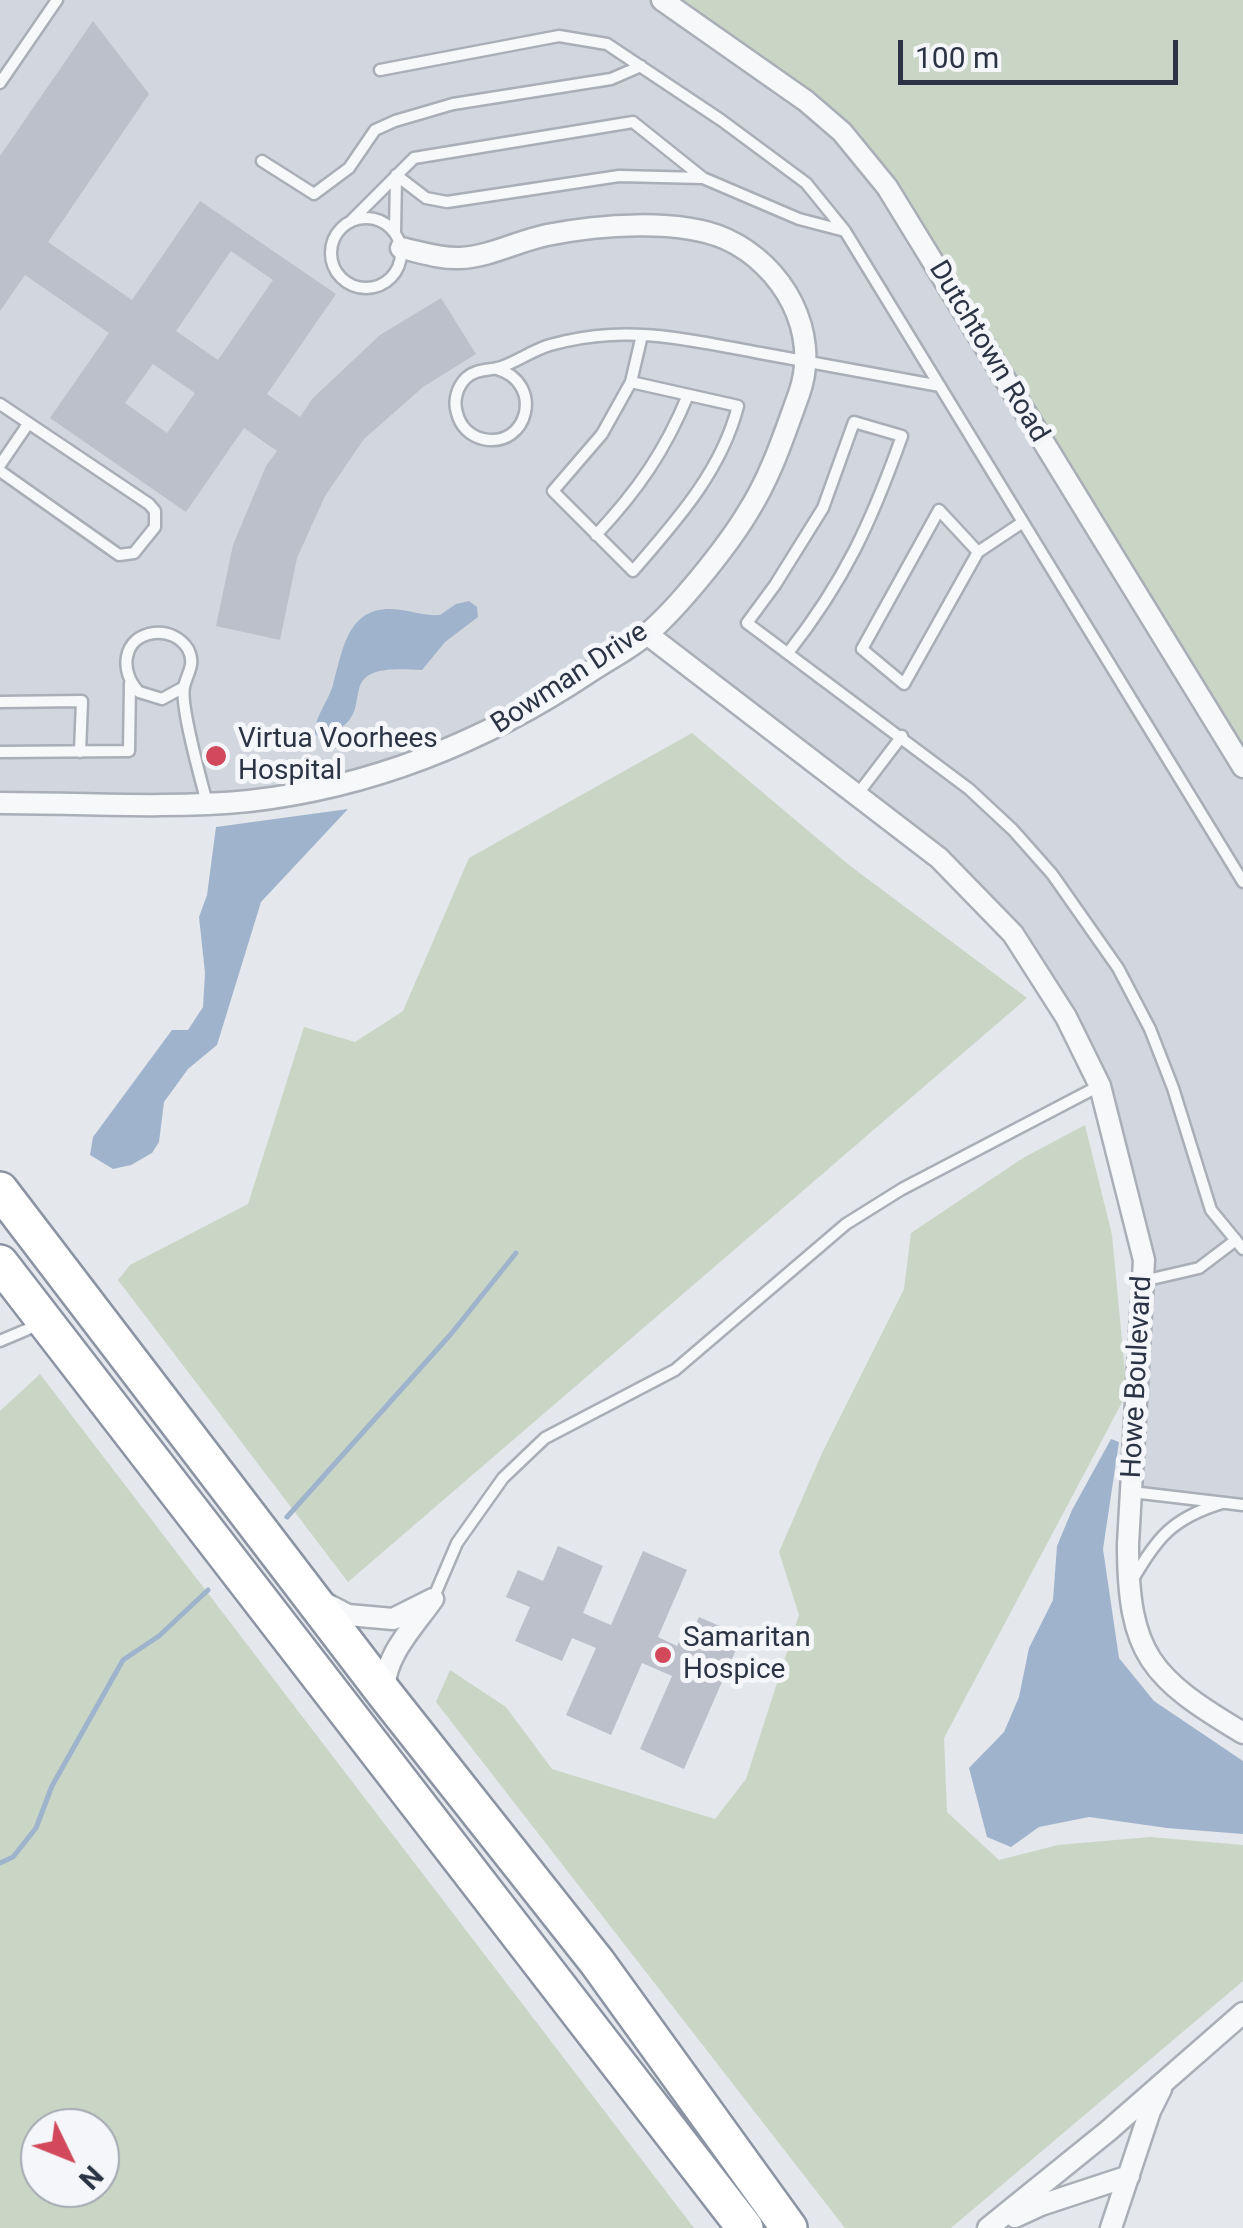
<!DOCTYPE html>
<style>
body{margin:0}
#map{position:relative;width:1243px;height:2228px;overflow:hidden;background:#e4e7ec;font-family:Roboto,sans-serif}
canvas{display:block}
.north{position:absolute;left:20px;top:2108px;width:100px;height:100px;box-sizing:border-box;background:#f4f6f9;border:2px solid #a4a8b1;border-radius:50%;rotate:133deg;font-size:28px;font-weight:700;line-height:40px;text-align:center;color:#2b3445}
.north::after{content:'';display:block;margin:auto;width:35px;height:45px;background:#d1495b;clip-path:polygon(50% 0,100% 100%,50% 72%,0 100%)}
.scale{position:absolute;left:898px;top:40px;width:280px;height:45px;box-sizing:border-box;border:5px solid #2b3445;border-top:0;padding-left:12px;font-size:30px;line-height:35px;white-space:nowrap;color:#2b3445;-webkit-text-stroke:8px #f4f6f9;paint-order:stroke}
</style>
<div id="map">
<canvas width="1243" height="2228"></canvas>
<div class="north">N</div>
<div class="scale">100 m</div>
</div>
<script>
const ctx = document.querySelector('canvas').getContext('2d');
ctx.lineJoin = 'round';
function fill(path, color) {
  ctx.fillStyle = color;
  ctx.fill(path, 'evenodd');
}
function strokePath(path, color, width, dash) {
  ctx.strokeStyle = color;
  ctx.lineWidth = width;
  ctx.lineCap = dash ? 'butt' : 'round';
  ctx.setLineDash(dash || []);
  ctx.stroke(path);
}
function label(font, color, halo, rows, align = 'center') {
  ctx.font = font + ' Roboto,sans-serif';
  ctx.lineWidth = 10;
  ctx.setLineDash([]);
  ctx.textBaseline = 'middle';
  ctx.strokeStyle = halo;
  ctx.fillStyle = color;
  for (const [text, x, y, turn = 0] of rows) {
    ctx.save();
    ctx.translate(x, y);
    ctx.rotate((+turn || 0) * Math.PI / 180);
    ctx.textAlign = isNaN(turn) ? turn : align;
    if (halo) ctx.strokeText(text, 0, 0);
    ctx.fillText(text, 0, 0);
    ctx.restore();
  }
}
fill(new Path2D(`
 M0,0H662L842,132L1243,767V1505L1132,1492L1144,1260L1100,1086L1013,934L939,858L648,634L493,730L250,800L0,803Z`), '#d2d6de');
fill(new Path2D(`
 M662,0H1243V767L842,132Z
 M692,733L849,865L1027,998L348,1582L118,1280L130,1265L248,1204L304,1027L355,1042L403,1011L469,858Z
 M1085,1125L1112,1235L1127,1393L944,1738L947,1812L999,1860L1058,1845L1150,1837L1243,1845V1981L951,2228H845L436,1702L450,1670L506,1707L552,1769L715,1819L746,1779L799,1615L779,1552L822,1453L904,1289L911,1233L1023,1158Z
 M40,1374L694,2228H0V1411ZM40,2128H100V2188H40Z`), '#c9d6c5');
fill(new Path2D(`
 M469,601L477,607L478,617L445,642L422,670C402,670 365,664 359,689C356,700 357,709 350,719C344,727 333,733 325,738L315,735C314,717 328,702 333,685C344,646 348,602 402,610C415,612 426,616 440,615L456,604Z
 M348,809L261,902L217,1045L188,1069L164,1102L159,1142L152,1153L131,1165L113,1169L90,1155L93,1137L172,1030H188L203,1007L205,973L199,917L207,895L216,827Z
 M1111,1439L1119,1442L1103,1549L1119,1658L1154,1701L1243,1761V1834L1167,1828L1089,1817L1039,1827L1011,1847L987,1837L969,1768L1004,1732L1019,1697L1029,1648L1053,1600L1057,1546L1072,1510Z`), '#9fb4cc');
strokePath(new Path2D(`
 M287,1517L451,1334L516,1253
 M0,1863L13,1857L36,1828L52,1786L123,1660L159,1636L208,1590`), '#9fb4cc', 5);
fill(new Path2D(`
 M93,21L149,94L48,242L132,300L200,201L336,294L267,394L300,417L312,399L380,335L441,298L476,354L423,387L364,439L325,496L297,558L280,640L216,626L233,545L266,466L277,451L244,428L186,512L50,418L109,333L25,275L0,311V156ZM231,251L273,280L218,360L176,331ZM153,364L195,393L167,433L125,403Z
 M558,1546L603,1566L583,1613L611,1625L643,1551L687,1570L658,1637L677,1646L686,1626L693,1630L699,1617L742,1636L684,1769L640,1749L672,1676L642,1663L611,1735L566,1715L596,1648L572,1638L562,1661L515,1641L530,1607L506,1597L518,1570L543,1581Z`), '#bbc0ca');
const lane = new Path2D(`
 M380,70L559,36L607,44L721,120L806,183L845,231L1243,882
 M0,83L57,0
 M262,161L314,194L349,168L375,130L395,121L453,104L611,79L641,66
 M396,175L426,198L447,202L619,176L702,178
 M331 253a35 35 0 1 1 70 0a35 35 0 1 1-70 0Z
 M350,222L414,158L633,122L703,178L799,219L845,231
 M395,233L396,176
 M497,369C545,383 528,449 483,439C470,436 460,426 457,413C453,401 457,387 466,378C477,368 489,371 501,367C518,361 533,350 550,345C568,340 591,336 610,335C661,332 710,344 760,353C820,364 880,375 940,386
 M631,382L738,406C721,472 676,521 633,571L553,491L602,434L631,382L642,335
 M0,404L149,504L155,511V527L134,553L119,555L0,471
 M0,465L28,424
 M596,535C638,490 665,451 688,395
 M978,552L939,510L862,649L904,684L978,552L1023,522
 M788,653C845,580 871,523 902,436L854,422L823,508L775,585L747,623L969,789L1013,830L1052,874L1118,968L1150,1029L1173,1088L1211,1210L1243,1249
 M184,687L162,699L139,692C119,672 122,637 154,633C168,631 181,638 188,649C196,665 187,673 184,687C180,706 201,780 207,803
 M0,702L82,701L80,752
 M0,752L129,751L130,683
 M857,795L902,736
 M1143,1281L1199,1268L1236,1240
 M0,1341L40,1324
 M1132,1492L1243,1505
 M1132,1581C1157,1537 1173,1518 1222,1503
 M433,1599L457,1543L503,1478L545,1438L675,1370L846,1224L902,1189L1099,1086`);
const street = new Path2D(`
 M662,0L806,101L842,132L887,187L1243,767
 M647,634L939,858L1013,934L1066,1017L1100,1086L1144,1260L1128,1544C1128,1655 1151,1678 1243,1733
 M0,803C82,803 167,809 249,801C372,787 488,740 591,671C609,659 631,648 647,634C678,608 727,547 748,512C771,476 784,435 799,394C821,332 783,265 726,239C678,218 598,225 547,235C518,241 489,257 460,258C440,259 420,252 401,248
 M323,1602L348,1615L393,1619L433,1599C415,1625 382,1658 385,1692
 M1015,2217L1041,2205L1129,2176
 M988,2228L1108,2131L1243,2013
 M1111,2228L1150,2111L1161,2089`);
const highway = new Path2D(`
 M0,1190L385,1694L597,1962L789,2228
 M0,1263L745,2228`);
strokePath(lane, '#a9aeb7', 15);
strokePath(street, '#a9aeb7', 25);
strokePath(highway, '#8b94a3', 40);
strokePath(lane, '#f7f8fa', 10);
strokePath(street, '#f7f8fa', 20);
strokePath(highway, '#fff', 35);
for (const [x, y, r, color] of [
 [216,756,12,"#d1495b"],
 [663,1655,10,"#d1495b"]
]) {
  const dot = new Path2D();
  dot.arc(x, y, r, 0, 2 * Math.PI);
  ctx.fillStyle = color;
  ctx.fill(dot);
  strokePath(dot, '#f4f6f9', 4);
}
label('28px', '#2b3445', '#f4f6f9', [
 ["Dutchtown Road",988,352,59],
 ["Bowman Drive",570,679,-33],
 ["Howe Boulevard",1138,1377,-87]
]);
label('28px', '#2b3445', '#f4f6f9', [
 ["Virtua Voorhees",238,740],
 ["Hospital",238,772],
 ["Samaritan",683,1639],
 ["Hospice",683,1671]
], 'left');
</script>
